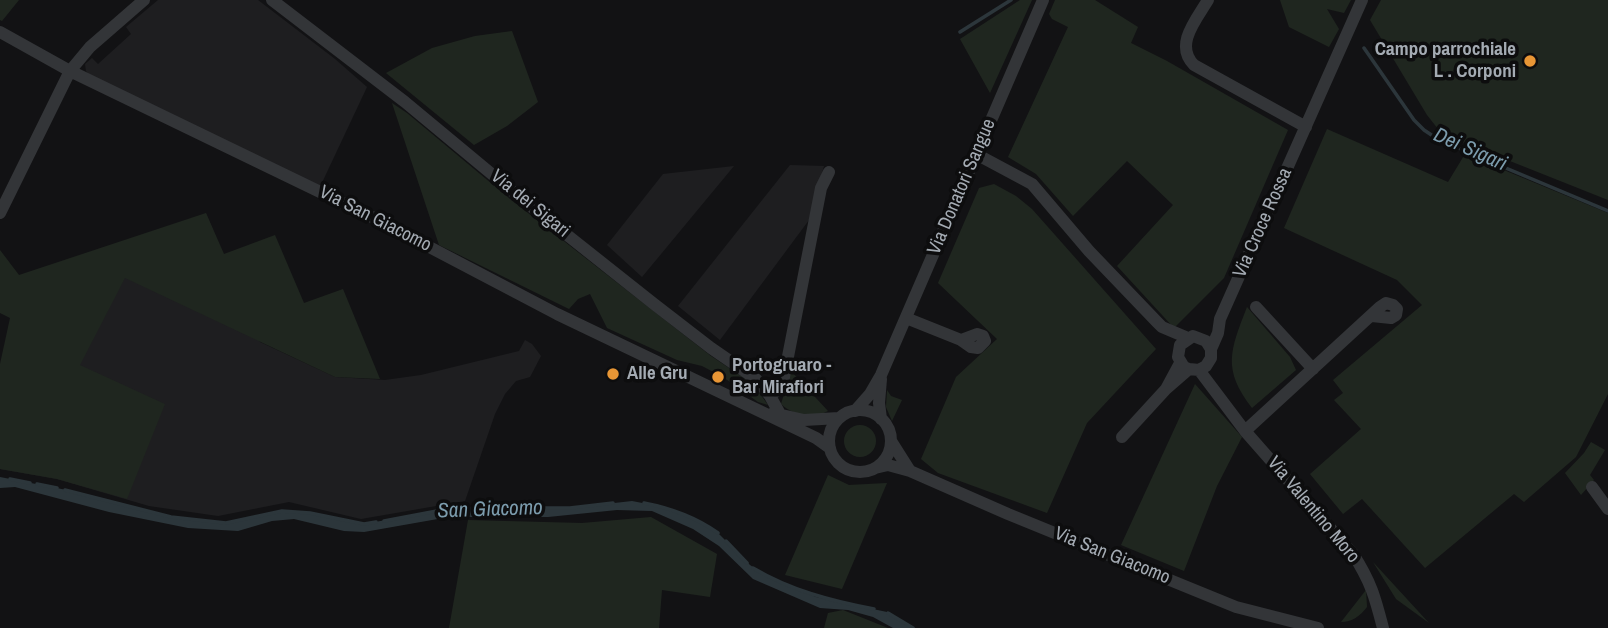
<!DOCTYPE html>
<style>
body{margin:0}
canvas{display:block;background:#121214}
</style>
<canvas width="1608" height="628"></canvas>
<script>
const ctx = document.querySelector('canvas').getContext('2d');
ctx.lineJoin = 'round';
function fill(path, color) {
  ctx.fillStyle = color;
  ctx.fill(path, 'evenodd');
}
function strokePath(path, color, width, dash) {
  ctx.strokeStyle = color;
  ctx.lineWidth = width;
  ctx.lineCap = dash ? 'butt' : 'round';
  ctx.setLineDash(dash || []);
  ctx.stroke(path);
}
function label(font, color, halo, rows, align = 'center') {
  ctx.font = font + ' "Archivo Narrow",sans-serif';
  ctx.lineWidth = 7;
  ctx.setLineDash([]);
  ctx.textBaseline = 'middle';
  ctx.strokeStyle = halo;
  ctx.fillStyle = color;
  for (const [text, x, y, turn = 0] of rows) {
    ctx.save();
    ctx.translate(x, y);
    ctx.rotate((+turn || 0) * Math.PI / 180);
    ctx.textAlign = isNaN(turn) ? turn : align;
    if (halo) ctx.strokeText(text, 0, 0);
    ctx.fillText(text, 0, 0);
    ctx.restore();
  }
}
fill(new Path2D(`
 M158,0H258L335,59L367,87L319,189L90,76L86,71L85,64L92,58L98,64L131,34L126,27Z
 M790,165L824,166L809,220L720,340L678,306Z
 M734,166L642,277L607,245L663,174Z
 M206,213L260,342L335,377L385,380L421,375L519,351L525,340L532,344L541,356L530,377L516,381L505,394L495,414L465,501L361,519L289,502L218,516L149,506L57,479L0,469V370Z`), '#1e1e20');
fill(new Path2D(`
 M0,0H19L2,21L0,20Z
 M1020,0H1032L990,93L960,39Z
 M1055,0H1095L1138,27L1131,43L1167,61L1288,130L1224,278L1174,328L1117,266L1173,205L1127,161L1073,216L1036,174L1008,157L1068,27L1052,19L1049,14Z
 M1280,0H1351L1344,13L1327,9L1339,29L1329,47L1289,27Z
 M1381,0H1608V200L1442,134L1427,115L1370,20Z
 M512,31L538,102L507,126L474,145L386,73L432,48L475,36Z
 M392,103L407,113L510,199L711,356L753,384L768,405L758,402L723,377L702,366L677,360L607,328L590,294L578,299L569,309L439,245Z
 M1327,129L1448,182L1465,154L1608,213V394L1576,457L1524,502L1514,494L1425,568L1362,499L1343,514L1310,474L1361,429L1334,400L1343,393L1333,380L1422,305L1397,280L1284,228Z
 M994,184L1016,196L1032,209L1156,349L1087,423L1047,513L938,473L921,459L956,377L997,339L938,283L979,188Z
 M206,213L224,254L275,235L304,303L343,289L380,379L335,377L125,278L80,365L165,404L127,499L57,479L0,469V364L10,318L0,313V250L19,275Z
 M1247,307L1290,357L1296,370L1252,408C1222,369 1230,351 1247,307Z
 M791,371L828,411C814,419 792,415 781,404Z
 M1195,384L1242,437L1217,486L1184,571L1121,545Z
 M887,390L891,396L902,400L892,421L886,407Z
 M844 441a16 16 0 1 1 32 0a16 16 0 1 1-32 0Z
 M1591,442L1605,450L1590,475L1594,480L1581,495L1565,473L1584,453Z
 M828,475L849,485L887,483L842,589L785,575Z
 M651,517L717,554L710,597L662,590L659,628H449L468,520L582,523Z
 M1373,562L1429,623L1396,599Z
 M1366,590L1367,607C1360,616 1352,622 1341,622Z
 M843,610L888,628H824L828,613Z`), '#1f261f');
fill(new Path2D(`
 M0,477L77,492L171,517L226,523L282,511L310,513L364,524L458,507L570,508L632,501L663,507L697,520L716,531L750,565L768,577L816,597L887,612L913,628H893L873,617L848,610L820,608L753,579L719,546L693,529L652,511L617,510L548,517H449L364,532L344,531L294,519L272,521L238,531L188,528L109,512L15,487L0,488Z`), '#2c363b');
strokePath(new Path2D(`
 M960,32L1011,0
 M1364,48L1414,120L1424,130L1439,140L1608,211
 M10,479L30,483
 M37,484L57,488
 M65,490L171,517L226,523L282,511L310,513L364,524L376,522
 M644,503C670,508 697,518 718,533
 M516,508H570L613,503
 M384,521L458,507L469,508
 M726,541L747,563
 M753,568C790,590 831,601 874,609
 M888,613L913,628`), '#2c363b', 3.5);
strokePath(new Path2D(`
 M272,0L405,102L523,200L654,304L711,348L756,379L770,396L780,414
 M1208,0C1196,20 1174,45 1194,65L1306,127
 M0,32L70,71L376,219L557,314L816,438L830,448
 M976,154L1032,184L1089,251L1157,322L1162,327L1188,338
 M0,213L70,71L90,47L144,0
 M1256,307L1313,369
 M906,318L961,340L971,347L978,348L985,341L983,336L977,334L961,340
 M1211,349L1206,341L1193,336L1180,345L1178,357L1184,367L1189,369L1199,370L1206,366L1211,358V349L1218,333L1220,319L1362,0
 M1180,363L1166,389L1189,369
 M1199,370L1245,431L1353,554C1371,582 1375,597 1383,628
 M881,379L879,403L881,419
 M770,396L778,390L783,382L821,188L829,172
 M829 441a31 31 0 1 1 62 0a31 31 0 1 1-62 0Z
 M855,411L870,394L881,375L1043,0
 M773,413L804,420L839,418
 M1245,431L1380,307L1386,303L1393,305L1397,309L1396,315L1391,318L1372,316
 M1122,437L1166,389
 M891,441L910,471
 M875,468L888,465L910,471L1008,514L1236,607L1318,628
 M1592,487L1608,509`), '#333538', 12);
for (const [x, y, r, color] of [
 [1530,61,7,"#e89635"],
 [613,374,7,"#e89635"],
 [718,377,7,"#e89635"]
]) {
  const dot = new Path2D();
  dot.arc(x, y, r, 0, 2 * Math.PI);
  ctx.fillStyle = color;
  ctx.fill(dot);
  strokePath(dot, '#0d0d0e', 2.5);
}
label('bold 19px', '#a4abb3', '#0d0d0e', [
 ["Campo parrochiale",1516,50,"right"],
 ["L . Corponi",1516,72,"right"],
 ["Portogruaro -",732,366],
 ["Bar Mirafiori",732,388],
 ["Alle Gru",627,374]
], 'left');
label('19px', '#a4abb3', '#0d0d0e', [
 ["Via Donatori Sangue",962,187,-67],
 ["Via dei Sigari",530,204,39],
 ["Via San Giacomo",375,219,27],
 ["Via Croce Rossa",1263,223,-66],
 ["Via Valentino Moro",1313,510,50],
 ["Via San Giacomo",1112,556,22]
]);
label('italic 21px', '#7c9cad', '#0d0d0e', [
 ["Dei Sigari",1470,150,24],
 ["San Giacomo",490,510,-2]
]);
</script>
